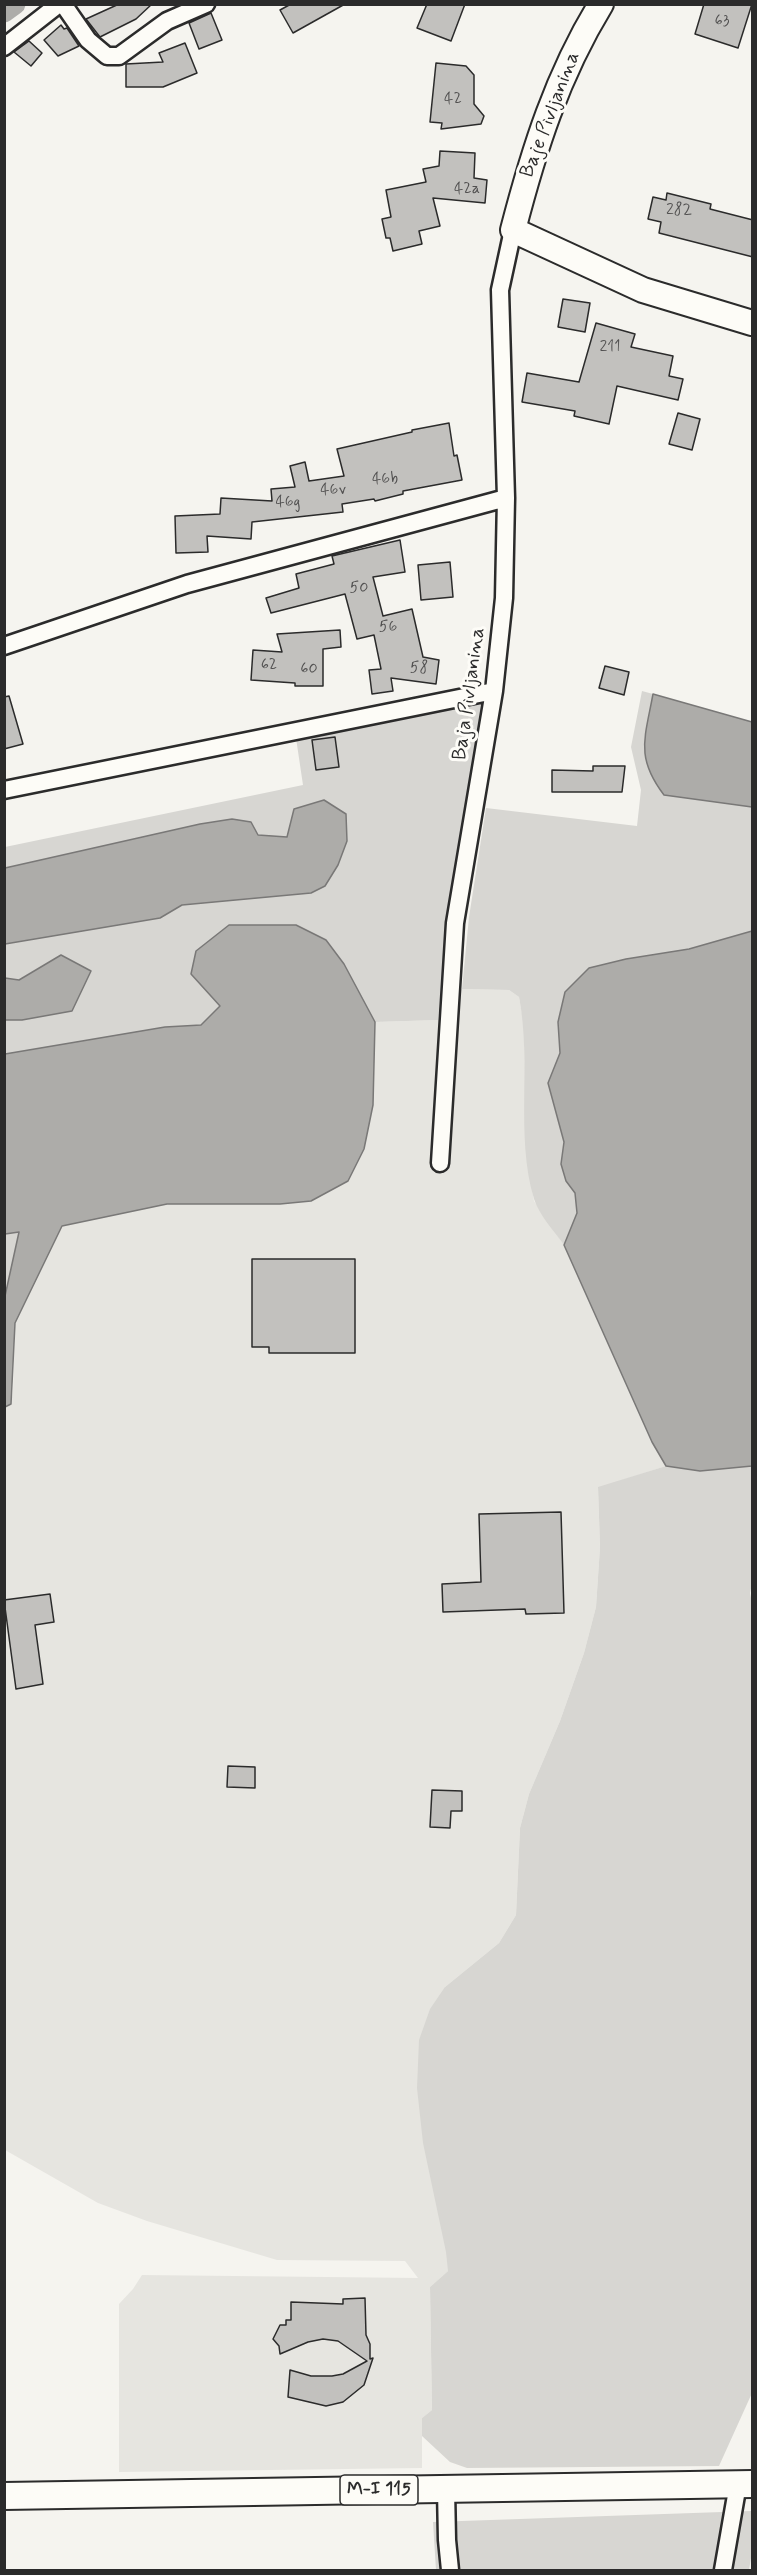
<!DOCTYPE html>
<style>
body{margin:0}
#map{position:relative;width:757px;height:2575px;overflow:hidden;background:#f5f4ef;font-family:Mynerve,sans-serif}
canvas{display:block}
.frame{position:absolute;inset:0;border:6px solid #2b2b2b;pointer-events:none}
</style>
<div id="map">
<canvas width="757" height="2575"></canvas>
<div class="frame"></div>
</div>
<script>
const ctx = document.querySelector('canvas').getContext('2d');
ctx.lineJoin = 'round';
function fill(path, color) {
  ctx.fillStyle = color;
  ctx.fill(path, 'evenodd');
}
function strokePath(path, color, width, dash) {
  ctx.strokeStyle = color;
  ctx.lineWidth = width;
  ctx.lineCap = dash ? 'butt' : 'round';
  ctx.setLineDash(dash || []);
  ctx.stroke(path);
}
function label(font, color, halo, rows, align = 'center') {
  ctx.font = font + ' Mynerve,sans-serif';
  ctx.lineWidth = 6;
  ctx.setLineDash([]);
  ctx.textBaseline = 'middle';
  ctx.strokeStyle = halo;
  ctx.fillStyle = color;
  for (const [text, x, y, turn = 0] of rows) {
    ctx.save();
    ctx.translate(x, y);
    ctx.rotate((+turn || 0) * Math.PI / 180);
    ctx.textAlign = isNaN(turn) ? turn : align;
    if (halo) ctx.strokeText(text, 0, 0);
    ctx.fillText(text, 0, 0);
    ctx.restore();
  }
}
fill(new Path2D(`
 M462,989L509,990L519,997L524,1025L526,1149L534,1201L564,1245L652,1442L666,1466L598,1488L600,1547L596,1607L584,1653L560,1721L529,1794L520,1828L516,1915L499,1943L445,1987L448,2271L430,2287L432,2410L422,2418V2468L119,2472V2304L133,2289L142,2275L418,2278L405,2261L277,2260L147,2221L98,2203L5,2150L4,1407L11,1404L13,1391L15,1323L61,1226L167,1204H280L373,1105L375,1022L438,1020L441,992Z`), '#e6e5e0');
fill(new Path2D(`
 M642,691L653,694L644,748L664,795L752,807V931L689,949L626,959L589,968L558,1022L560,1053L548,1083L564,1142L561,1164L566,1180L575,1193L577,1213L564,1245C555,1232 539,1215 534,1199C515,1134 532,1064 519,997L509,990L462,989L469,917L486,808L637,826L641,790L631,747Z
 M482,701L486,708L451,888L438,1020L375,1022L344,964L326,940L296,925L191,974L220,1006L201,1025L165,1027L5,1054V1020H22L61,955L18,980L5,978V944L160,918L182,905L311,893L325,886L287,837L258,835L251,822L232,819L200,824L5,868V847L303,785L296,738Z
 M19,1232L6,1294L5,1296V1234Z
 M666,1466L700,1471L752,1466V1584L750,1593L752,1603V2393L719,2466L467,2468L450,2462L422,2436V2418L432,2410L430,2287L448,2271L446,2252L423,2143L417,2088L419,2040L430,2009L445,1987L499,1943L516,1915L520,1828L529,1794L560,1721L584,1653L596,1607L600,1547L598,1487Z
 M751,2511L752,2552L749,2570H436L433,2522Z`), '#d7d6d2');
const water = new Path2D(`
 M653,694L752,722V807L664,795C635,757 645,738 653,694Z
 M324,800L346,814L347,841L338,865L325,886L311,893L182,905L160,918L5,944V868L200,824L232,819L251,822L258,835L287,837L294,809Z
 M229,925H296L326,940L344,964L375,1022L373,1105L364,1149L348,1181L311,1201L280,1204H167L62,1226L15,1323L11,1404L5,1407V1296L19,1232L5,1234V1054L165,1027L201,1025L220,1006L191,974L196,951Z
 M752,931V1466L700,1471L666,1466L652,1442L564,1245L577,1213L575,1193L566,1181L561,1164L564,1142L548,1083L560,1053L558,1022L565,992L589,968L626,959L689,949Z
 M61,955L91,971L72,1011L22,1020H5V978L19,980Z`);
fill(water, '#adaca9');
strokePath(water, '#797877', 1.5);
strokePath(new Path2D(`
 M4,12L15,4`), '#adaca9', 21);
const building = new Path2D(`
 M119,4H152L136,19L100,37L86,19Z
 M291,4H345L293,33L280,10Z
 M427,4H465L451,41L417,28Z
 M704,4H752L738,48L695,34Z
 M211,13L222,40L199,49L189,23Z
 M61,25L64,29L67,28L79,46L58,56L44,40Z
 M29,41L42,53L31,66L14,52Z
 M185,43L197,73L163,87H126V64L163,62L159,53Z
 M436,63L466,66L474,75V104L484,116L481,124L441,129L442,123L430,122Z
 M440,151L475,153L474,178L487,180L485,203L433,198L440,226L419,231L422,244L393,251L390,238H386L382,219L391,217L386,190L426,182L423,169L439,166Z
 M667,193L711,204L710,209L753,220V257L659,233L661,222L648,219L653,197L666,200Z
 M563,299L590,303L585,332L558,327Z
 M596,323L635,334L631,347L673,356L669,376L683,379L678,400L617,386L609,424L574,416L575,411L522,402L527,373L579,382Z
 M678,413L700,419L692,450L669,444Z
 M449,423L454,456L457,455L462,480L403,491V494L375,501L374,499L342,504L343,512L252,522L251,539L207,536L208,552L176,553L175,516L220,514L221,498L272,501L271,489L295,487L290,466L305,462L309,481L344,476L337,449L412,432V430Z
 M400,540L405,572L373,577L383,616L412,609L423,657L439,660L436,684L391,678L393,691L372,694L369,670L381,669L374,635L357,639L345,594L271,613L266,598L299,588L296,574L334,564L332,556Z
 M450,562L453,597L421,600L418,565Z
 M340,630L341,647L323,649V686H295V683L251,680L253,650L282,652L277,634Z
 M605,666L629,672L624,695L599,688Z
 M9,696L23,744L4,749V697Z
 M335,737L339,767L316,770L312,740Z
 M593,766H625L622,792H552V770L593,771Z
 M252,1259H355V1353H269V1347H252Z
 M561,1512L564,1613L526,1614L525,1609L443,1612L442,1584L481,1582L479,1514Z
 M50,1594L54,1622L35,1625L43,1684L16,1689L4,1600Z
 M228,1766L255,1767V1788L227,1787Z
 M432,1790L462,1791V1811H451L450,1828L430,1827Z
 M365,2298L366,2335L370,2344V2359L373,2358L364,2385L343,2402L326,2406L288,2397L290,2370L311,2376H332L343,2374L367,2361L338,2341L323,2339L308,2342L280,2354L279,2346L273,2339L280,2325H286V2320H291V2302L343,2304V2299Z`);
fill(building, '#c2c1be');
strokePath(building, '#2b2b2b', 1.5);
const street = new Path2D(`
 M63,4L88,40L107,56H119L167,21L206,4
 M4,47L59,4
 M4,646L187,584L506,498
 M4,790L494,691
 M440,1163L455,923L494,691L504,598L506,498L500,290L513,230
 M446,2489L447,2540L450,2570
 M723,2570L738,2484`);
const secondary = new Path2D(`
 M601,4C557,76 534,149 513,230L643,290L752,323`);
const primary = new Path2D(`
 M4,2496L752,2484`);
strokePath(street, '#2b2b2b', 21);
strokePath(secondary, '#2b2b2b', 28);
strokePath(primary, '#2b2b2b', 30);
strokePath(street, '#fdfcf7', 16);
strokePath(secondary, '#fdfcf7', 24);
strokePath(primary, '#fdfcf7', 26);
label('16px', '#515050', null, [
 ["63",722,22],
 ["42",453,100],
 ["42a",467,190],
 ["282",679,211],
 ["211",610,348],
 ["46b",385,480],
 ["46v",333,491],
 ["46g",288,503],
 ["50",359,589],
 ["56",388,628],
 ["62",269,666],
 ["58",419,669],
 ["60",309,670]
]);
for (const [x, y, w] of [
 [379,2490,78]
]) {
  const box = new Path2D();
  box.roundRect(x - w / 2, y - 15, w, 30, 4.5);
  ctx.fillStyle = '#fdfcf7';
  ctx.fill(box);
  strokePath(box, '#2b2b2b', 1.5);
}
label('bold 18px', '#2b2b2b', null, [
 ["M-I 115",379,2490]
]);
label('20px', '#2b2b2b', '#fdfcf7', [
 ["Baje Pivljanina",551,115,-69],
 ["Baja Pivljanina",470,694,-82]
]);
</script>
